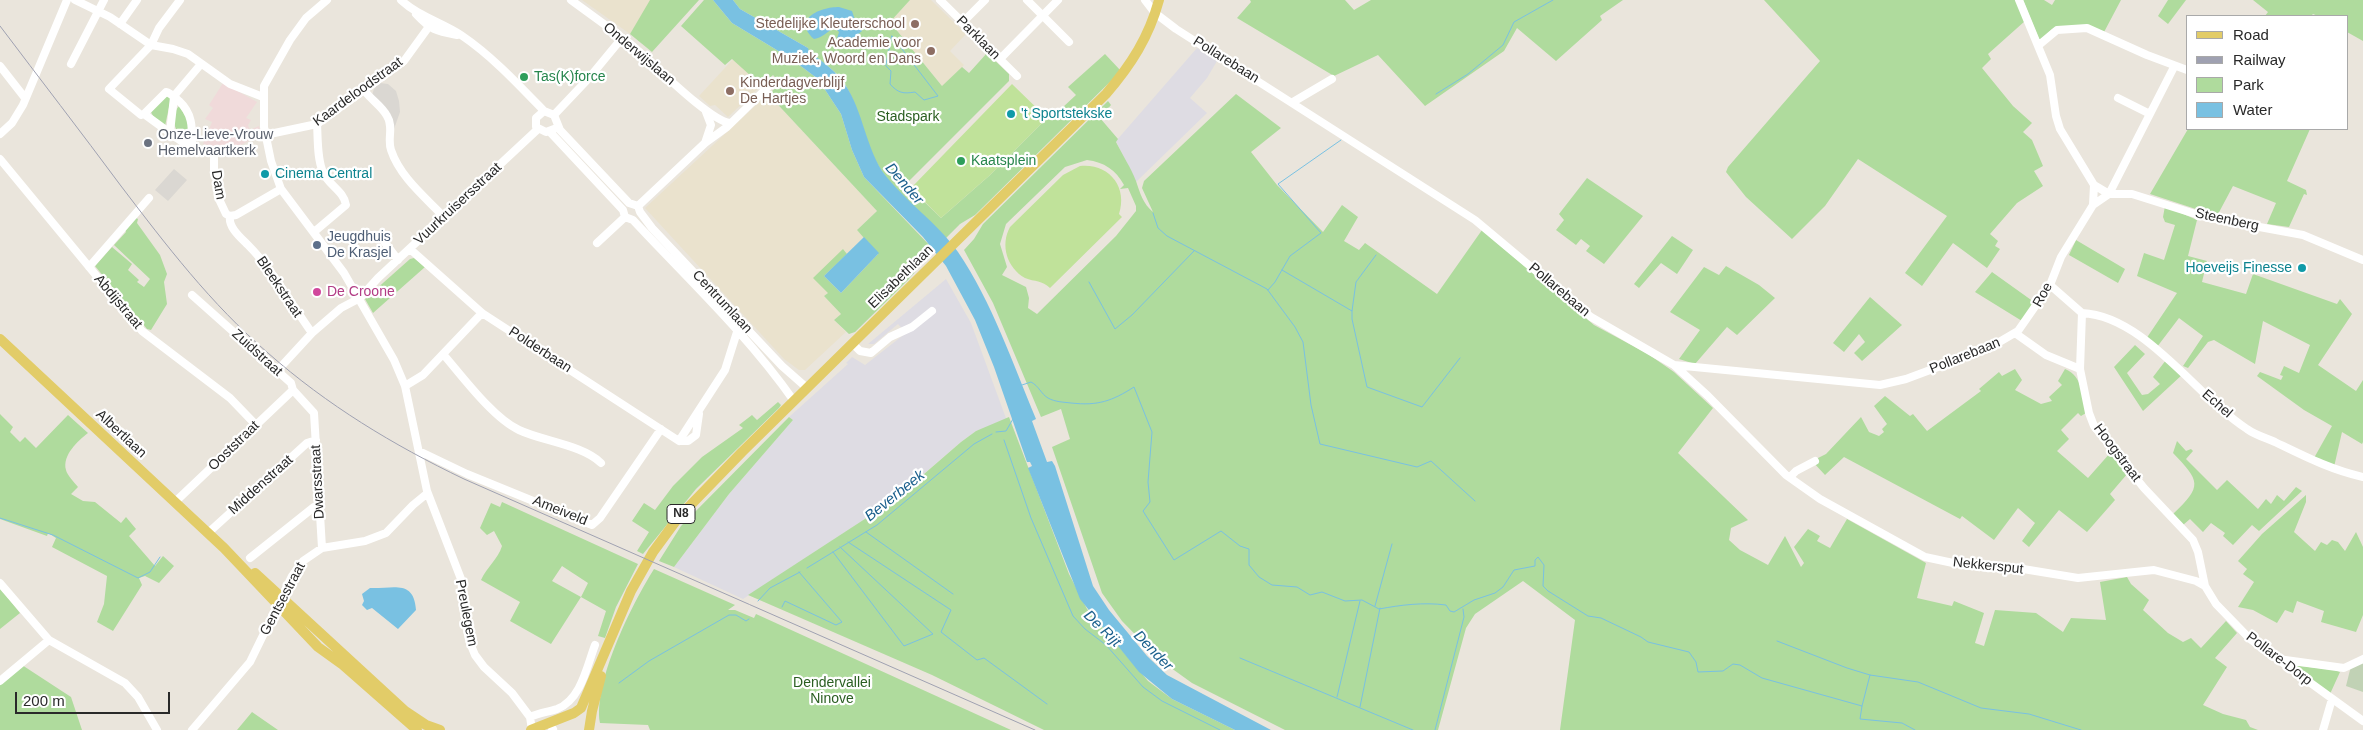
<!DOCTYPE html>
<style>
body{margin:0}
#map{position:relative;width:2363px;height:730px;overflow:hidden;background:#eae5dc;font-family:Helvetica,sans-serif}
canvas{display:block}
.legend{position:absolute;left:2186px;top:15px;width:162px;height:115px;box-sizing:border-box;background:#fff;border:1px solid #a9a9a9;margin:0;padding:6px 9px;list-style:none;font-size:15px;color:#292929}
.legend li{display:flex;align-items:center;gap:10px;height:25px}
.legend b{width:25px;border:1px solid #a9a9a9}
.scale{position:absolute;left:15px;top:692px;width:155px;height:22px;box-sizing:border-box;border:2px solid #292929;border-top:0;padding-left:6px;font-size:15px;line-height:18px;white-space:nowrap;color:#292929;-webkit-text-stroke:4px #fff;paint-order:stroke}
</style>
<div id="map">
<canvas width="2363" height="730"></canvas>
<ul class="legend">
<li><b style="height:6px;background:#e2cc68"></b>Road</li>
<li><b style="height:6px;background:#9fa1b1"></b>Railway</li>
<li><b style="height:14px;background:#afdb9d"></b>Park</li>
<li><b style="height:14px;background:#79c1e2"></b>Water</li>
</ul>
<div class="scale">200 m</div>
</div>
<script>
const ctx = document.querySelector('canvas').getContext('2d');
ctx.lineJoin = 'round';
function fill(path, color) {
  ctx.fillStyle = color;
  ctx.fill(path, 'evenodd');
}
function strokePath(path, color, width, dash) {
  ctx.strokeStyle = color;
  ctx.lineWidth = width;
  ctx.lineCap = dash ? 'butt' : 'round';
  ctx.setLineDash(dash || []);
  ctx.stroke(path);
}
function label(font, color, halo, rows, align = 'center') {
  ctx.font = font + ' Helvetica,sans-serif';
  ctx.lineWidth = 4.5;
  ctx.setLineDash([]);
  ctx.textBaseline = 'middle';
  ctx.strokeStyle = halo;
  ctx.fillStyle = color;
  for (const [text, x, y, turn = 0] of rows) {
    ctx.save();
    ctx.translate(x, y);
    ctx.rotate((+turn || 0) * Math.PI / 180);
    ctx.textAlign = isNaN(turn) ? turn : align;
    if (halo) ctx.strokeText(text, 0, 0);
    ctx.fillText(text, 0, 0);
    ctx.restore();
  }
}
fill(new Path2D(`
 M1197,48L1217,61L1207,78L1190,98L1207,113L1136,182L1116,141Z
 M946,279L971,323L1007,421L976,431L961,442L891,502L743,599L674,567L729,494L793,420L789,417L848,364L846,363L852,357L865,365L906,333L898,324L874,344H868Z`), '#dedce3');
fill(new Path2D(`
 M582,0H650L651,2L630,34Z
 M910,0H931L966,34L950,51L964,65L943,87L890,22Z
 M735,57L761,86L728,117L715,105L710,106L699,96Z
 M768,94L877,211L857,230L864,237L847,254L843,249L828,293L824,296L841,314L834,320L846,332L805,370H799L784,359L645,208Z`), '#eae2cd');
fill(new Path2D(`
 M223,83L257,102L246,118L251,120L248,125L250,130L259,126L261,134L223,155H217V147L203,144L212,122L205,119L213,108L209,105Z`), '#f0dada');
fill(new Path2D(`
 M650,0H699L652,52L630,34Z
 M704,0H713L732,23L790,58L818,79L841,114L852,150L864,177L934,250L908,280L855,332L849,334L834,320L841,314L824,296L828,293L813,278L843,249L847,254L824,276L841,293L878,254L857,230L877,211L768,94L781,84L773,75L762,86L732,59L725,65L681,26Z
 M733,0H910L890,22L942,86L962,67L969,73L987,53L1009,74V81L906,184L941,218L990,175L1047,118L1049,120L1076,95L1068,87L1105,54L1121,71L975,215L960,224L946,238C923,215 894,193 878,165C863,139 860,107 843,81C834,69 820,61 808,51V48L740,9Z
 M1250,0H1345L1354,10L1371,0H1623L1600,16L1602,20L1556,61L1517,28L1504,51L1425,106L1378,55L1334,76L1237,18L1251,2Z
 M1764,0H2016L2025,21L1988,54L1991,59L1982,68L2013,106L2032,123L2023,132L2032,140L2043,166L2034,171L2043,186L2017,203L1990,234L1998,241L1995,246L2000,249L1987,268L1953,243L1922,286L1905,273L1947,216L1858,159L1825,206L1792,239L1746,197L1726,172L1728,167L1820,61Z
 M2023,0H2044L2052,5L2055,0H2121L2103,34L2059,27L2052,29L2042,39H2039Z
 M2168,0H2186L2168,24L2158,16Z
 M2253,0H2363V41L2347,32V16H2318L2313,14L2311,16H2265L2268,12Z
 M1236,94L1281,128L1251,152L1277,185L1323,232L1342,205L1358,217L1344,241L1359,250L1365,243L1437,294L1482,230L1594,325L1648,354L1674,372L1713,408L1678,453L1748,520L1731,528L1729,540L1740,550L1768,565L1785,536L1801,567L1804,563L1794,547L1808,529L1820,536L1817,541L1830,548L1847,519L1926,563L1917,598L1952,606L1954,601L1984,613L1975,643L1984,646L1995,610L2036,613L2063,632L2071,618L2106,620L2100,582L2127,577L2131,584L2149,600L2143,610L2168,633L2183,642L2191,638L2201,648L2226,621L2237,633L2215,658L2227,667L2203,705L2223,714L2246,720L2250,727L2258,730H1560L1575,620L1523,581L1475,614L1466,628L1438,730H1285L1192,683L1160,660L1122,621L1102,593L1052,447L1070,439L1061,409L1041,417L993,303L964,250L974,239L983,224L1108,101L1111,105L1100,118L1118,139L1116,142C1122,154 1131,168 1136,181C1140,193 1143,204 1153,212L1142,188L1144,181ZM1087,160C1104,162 1116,170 1124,185L1120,189L1128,188L1136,206V211L1116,236L1037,314L1028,308L1029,298L1026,287L1002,275L1007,267L1000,244L1006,224L1065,167Z
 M168,96L171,98L165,126L153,116L151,112L164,97Z
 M179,106L188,120L189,140L186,141C175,132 169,118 179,106Z
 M2188,129H2310L2287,181L2306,190L2307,195L2304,194L2289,227L2267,224L2276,203L2233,186L2217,216L2150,194Z
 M1587,178L1643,216L1604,264L1586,251L1590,246L1581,239L1576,245L1556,230L1564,220L1559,214Z
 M2165,206L2197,220L2188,256L2207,261L2202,282L2246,294L2253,274L2337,304L2340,299L2352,314L2318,365L2356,391L2363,380V442L2362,444L2342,432L2334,467L2314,458L2332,426L2304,410L2257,376L2260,372L2281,380L2283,376L2280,375L2284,366L2299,373L2310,345L2263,321L2255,364L2214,340L2208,342L2188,368L2183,366L2203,336L2179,318L2157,347L2146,339L2177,293L2137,276L2144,253L2164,260L2175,225L2165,222L2163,217Z
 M136,218L138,219L137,223L160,255L167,274L164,282L167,304L151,330L147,329L95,266L112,247L132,264L128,270L139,280L137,282L144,287L150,279L114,245L126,232L124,228Z
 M1672,236L1693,250L1677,274L1661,263L1639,288L1634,284Z
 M2076,240L2125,269L2118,283L2069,255Z
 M414,258L425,267L373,313L365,299L410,259Z
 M1726,266L1759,285L1775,298L1737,335L1727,327L1695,364L1679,359L1700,330L1670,312L1704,267L1719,275Z
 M1992,272L2034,302L2022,321L1975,292Z
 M1870,297L1902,325L1862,361L1854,353L1865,342L1859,334L1844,352L1833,343Z
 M2135,345L2145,354L2127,373L2142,395L2148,394L2160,384L2153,377L2166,360L2183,374L2143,411L2114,367Z
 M2015,369L2022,380L2015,390L2041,404L2052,401L2049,397L2062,385L2058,381L2065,369C2083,376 2082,396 2086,413L2081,416L2078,413L2061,430L2069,439L2057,451L2088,478L2111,452L2128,473L2110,494L2115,500L2087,532L2059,510L2029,547L2022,541L2035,523L2018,508L1994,540L1962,516L1960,519L1844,457L1825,475L1812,461L1826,454L1861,417L1869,432L1879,436L1884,432L1882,429L1887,424L1874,406L1885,396L1910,416L1913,414L1927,431L1981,391L1979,389L1999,372L2002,376Z
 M778,402L781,405L779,408L696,489L643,554L637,551L649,532L632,521L644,503L655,510L673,486L702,457L743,428L739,425L752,415L757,420Z
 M0,414L13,427L10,432L20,442L25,437L36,448L68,415L88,433C78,441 62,455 66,470C67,475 74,482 78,487L71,494L83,501L95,502L121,523L126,517L136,529L129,536L155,566L163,556L174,566L159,583L145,576L139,578L142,585L113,631L97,622L104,604L107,576L52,547L56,538L48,533L47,536L0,519Z
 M789,417L793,420L729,494L674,567L659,561L681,526Z
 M1009,417L1069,574L1087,609L1148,681L1172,699L1235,730H1044L932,675L748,595L894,500L961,442L976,431Z
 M2177,441L2186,451L2191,449L2193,451L2186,459L2217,490L2227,480L2258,509L2266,499L2271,504L2277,495L2284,501L2296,487L2302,491L2259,531L2252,525L2233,545L2223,536L2225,533L2211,523L2203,532L2190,519L2183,525L2173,514C2203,486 2200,481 2173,453Z
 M2306,495V502L2294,532L2315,551L2321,542L2327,545L2332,540L2338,542L2345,551L2356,532L2363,547V615L2356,632L2321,622L2324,611L2297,601L2293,613L2285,610L2277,623L2253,610L2238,607L2254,582L2243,574L2247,569L2238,561L2262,534Z
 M502,502L638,564L616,607L605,638L598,636L606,611L581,597L551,644L510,621L520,602L481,580C487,567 498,559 502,546L494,531L487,535L480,528L491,503L500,507ZM562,566L588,583L581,597L552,581Z
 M654,569L735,605L728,610H735L754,618L756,614L1011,730H650L648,725L600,723C593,682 632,604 654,569Z
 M0,588L20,613L0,629Z
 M22,665L71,697L82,730H0V683Z
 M2291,665L2335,670L2340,672L2330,694Z
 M252,712L278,730H237Z`), '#afdb9d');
fill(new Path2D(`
 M2363,661V692L2346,686L2351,666Z`), '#c1d2b5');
fill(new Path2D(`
 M1012,84L1047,118L990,175L941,218L911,188Z
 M1080,166C1109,163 1128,187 1119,214L1122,217L1050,288C1042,280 1035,282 1025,278C1007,268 1000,245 1010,227L1063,175Z`), '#c0e29a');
fill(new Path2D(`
 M380,83L388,84L396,91L399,101L400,112L394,129L372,95L374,89Z
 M174,169L187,180L168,201L155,190Z`), '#dad7d2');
fill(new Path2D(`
 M713,0H733L740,9L808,48L809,51C820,60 832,68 841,79C862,105 864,142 882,171C904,201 937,222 958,252C992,302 1013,364 1036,419L1032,421L1047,462L1052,461L1055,466L1093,586L1109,610L1147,656L1167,675L1271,730H1235L1172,699L1139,672L1080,599L1028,468L1032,466L1030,462H1027L994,367L975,320L946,266L923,237L864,177L852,150L841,114L818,79L790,58L732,23Z
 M839,7L852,11L855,20L843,24L844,28L861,29L862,31L841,48L836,42L839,32L835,28C827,31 823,38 814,39C792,19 820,7 839,7Z
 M864,237L879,253L841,293L824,276Z
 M370,588C393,589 414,579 416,610L398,629L372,608L367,610L362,605L364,601L362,594Z`), '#79c1e2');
strokePath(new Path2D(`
 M892,36L938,96L924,100L915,92C903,94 898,93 890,84L891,71L886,66Z
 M1436,94L1468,74L1503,45L1514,22L1553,0
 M1153,213L1158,228L1167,236L1267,289L1295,327L1303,342L1311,405L1320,444L1417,467L1431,461L1475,501
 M1282,270L1352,311L1356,282L1376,255
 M1089,282L1115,329L1132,315L1194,251
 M1268,290L1275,282L1290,256L1321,233L1278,184L1341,140
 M1352,311V319L1367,387L1422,407L1460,358
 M1022,385L1031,382C1039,386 1041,394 1048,398C1055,402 1063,402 1071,403C1098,406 1112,401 1134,387L1152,432L1148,482L1150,502L1143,511L1174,560L1221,531L1240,546L1249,549V565L1259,577L1272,585L1297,587L1310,595L1322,592L1345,601L1362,600L1379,609C1401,605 1423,602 1446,605L1450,611L1454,612L1474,600L1495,593L1503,587L1514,570L1535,566V560L1538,557L1544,565L1543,586L1548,591L1588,616L1601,618L1641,637L1648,642L1689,652L1696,662L1698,672L1723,671L1733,664L1740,665L1762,678L1862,706L1860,719L1902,723L1915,730
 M996,432L1006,431L1013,419
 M1004,440L1031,518L1073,616L1085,629L1106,645L1143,687L1162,701L1220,730
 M0,518L53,535L138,578L150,572L160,557
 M866,532L953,594
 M848,542L951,610L941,632L977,660L984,658L1047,704
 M833,552L904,646L933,634L840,547
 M807,568L877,525L974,444L992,434
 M758,601L770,588L800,572
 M1375,606L1392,544
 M782,607L785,601L836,625L842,622L799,572
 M1777,641L1847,668L1870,675
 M1240,658L1413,730
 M619,683L649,661L729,615H736L746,621L749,619
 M1337,697L1360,601
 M1862,706L1870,675L1918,682L1981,708L2029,714L2081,730
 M1360,707L1380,608
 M1435,730L1464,617L1463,609`), '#79c1e2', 1);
strokePath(new Path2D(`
 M75,0L110,17L151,45L173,49L188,54L230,84L263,97
 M180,0L159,28L151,45L109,89L141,115L144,114L192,149L214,153V171L222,195L218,197L226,214L230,216
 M327,0L306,18L290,40L264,86V127L271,161L281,189L344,273L394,360L405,386L427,491L461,579L466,626L470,643L475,655L484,667L512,693L530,717L532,730
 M401,0C418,16 441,22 461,35C492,56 518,84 544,111L554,115L560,130L629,203L638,206
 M571,0C590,14 610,28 629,43C649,59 709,121 730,123
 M940,0L1017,76
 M1027,0L1069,42
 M1145,0L1155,13L1176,29L1475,220L1591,317L1674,365L1880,385L1906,379L1989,348L2018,331L2050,285L2061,257L2093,205L2094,185L2060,129L2056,116L2050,75L2019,0
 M416,14C431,30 435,31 457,35
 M962,23L985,0
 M120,24L137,0
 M2039,45L2057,30L2087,28L2147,55L2187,70
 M1000,59L1058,0
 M71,64L104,0
 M0,66L25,98
 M364,90C371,100 382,106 387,116C394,127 387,139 391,150C400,177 425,197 444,217
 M174,96L201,64
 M2118,98L2150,114
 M1293,102L1332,79
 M544,111L536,118V127L546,132L554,129
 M144,114L166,92C171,93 174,97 179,101C194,115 192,130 192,149
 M554,115L589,78L622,38
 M170,132L174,97
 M550,132L623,210L625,217L633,220C688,279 748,335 794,401
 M0,134L12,123L23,105L67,0
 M265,135L317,124L404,61L433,21
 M705,143L727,127L772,83
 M0,159L142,331L230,398L256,425
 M2094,185L2109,194L2174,67
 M2093,205L2109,194H2132L2205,217L2303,235L2363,260
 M638,206L640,212L652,228L782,366L807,388
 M638,206L705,143L711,125L706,112
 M230,216C228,227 240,237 248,245C273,270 291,304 312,333
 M230,216L236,215L281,189
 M314,232L346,205C344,191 328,185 323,172C317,159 318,139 317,124
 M380,236L398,260
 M597,243L625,217
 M410,249L482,313L679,441H688L696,435L699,414
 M89,267L149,198
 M2050,285L2082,313L2080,369L2089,413L2094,426L2144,488L2193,540L2198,552L2205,586L2216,604L2250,639L2363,721
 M192,295L291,383L293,390L314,413L322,548
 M2082,313C2145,316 2197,397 2247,429C2255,435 2266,438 2275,442C2304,456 2331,470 2363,477
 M2015,333L2046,355L2080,369
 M853,344L860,351L871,353L890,337L912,327L932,311
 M443,354C462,376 493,418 519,430C542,441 583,445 601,463
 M1674,365L1708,396L1786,475L1820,499L1925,557L1953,563L2017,568L2078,578L2154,570L2196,581L2205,586
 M277,371L312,333L341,308L360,298L378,278L538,129
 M405,386L423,375L482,313
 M679,441L725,370L737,332L740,329
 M419,451L467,474L592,525L600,518L661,429
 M1790,477L1796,471L1815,461
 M175,502L293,390
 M208,533L307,443L316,440
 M250,558L314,507L321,506
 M0,583L49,640L125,683L138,697L157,730
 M2278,659L2344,668L2363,659
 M0,681L49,640
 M530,717C539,713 548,712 557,709C581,700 587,666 595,645
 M192,730L250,662L292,576L303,561L322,548L365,541L386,533L413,505L424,496L428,495
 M552,730L553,729
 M2323,730L2332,699`), '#fff', 8);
strokePath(new Path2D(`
 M0,339L224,548L318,647L343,665L417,730
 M255,573L405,711L426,725L440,730
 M531,730L574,713L581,708L631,591L653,552L678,518L742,452L1106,94C1131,65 1149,37 1159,0
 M589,730L592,711L601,676`), '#e2cc68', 10);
strokePath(new Path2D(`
 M0,26C40,79 81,132 121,186C166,245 211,304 268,353C327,405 393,445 464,479L1035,730`), '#9fa1b1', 1);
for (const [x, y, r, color] of [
 [915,24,5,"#8d6e63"],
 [931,51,5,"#8d6e63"],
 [524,77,5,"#2e9e5b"],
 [730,91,5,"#8d6e63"],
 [1011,114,5,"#0f9aa8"],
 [148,143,5,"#6b7280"],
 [961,161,5,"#2e9e5b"],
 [265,174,5,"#0f9aa8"],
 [317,245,5,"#5c6f8a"],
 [2302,268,5,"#0f9aa8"],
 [317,292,5,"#d1479c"]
]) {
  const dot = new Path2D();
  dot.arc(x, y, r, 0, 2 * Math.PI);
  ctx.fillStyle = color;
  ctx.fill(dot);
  strokePath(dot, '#fff', 2);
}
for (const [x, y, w] of [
 [681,514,28]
]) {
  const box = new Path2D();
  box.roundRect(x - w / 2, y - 9.5, w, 19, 4);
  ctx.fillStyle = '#fff';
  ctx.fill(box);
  strokePath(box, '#292929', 1);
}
label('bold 12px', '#292929', null, [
 ["N8",681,514]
]);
label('14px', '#785e54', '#fff', [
 ["Stedelijke Kleuterschool",905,24],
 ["Academie voor",921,43],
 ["Muziek, Woord en Dans",921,59],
 ["Kinderdagverblijf",740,83,"left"],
 ["De Hartjes",740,99,"left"]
], 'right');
label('14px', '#292929', '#fff', [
 ["Parklaan",978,38,45],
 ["Onderwijslaan",639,54,40],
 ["Pollarebaan",1226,60,32],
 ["Kaardeloodstraat",358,92,-36],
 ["Dam",218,185,80],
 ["Vuurkruisersstraat",458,204,-43],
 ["Steenberg",2227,220,12],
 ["Elisabethlaan",901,277,-44],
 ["Bleekstraat",279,287,56],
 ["Pollarebaan",1559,290,40],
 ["Roe",2043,295,-61],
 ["Abdijstraat",118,302,50],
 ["Centrumlaan",722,302,47],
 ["Polderbaan",540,350,33],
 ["Zuidstraat",257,353,42],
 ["Pollarebaan",1965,356,-22],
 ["Echel",2217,404,41],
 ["Albertlaan",121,434,43],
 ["Ooststraat",234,446,-44],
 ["Hoogstraat",2117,453,53],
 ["Dwarsstraat",318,482,-93],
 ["Middenstraat",261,485,-42],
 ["Ameiveld",560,511,22],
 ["Nekkersput",1988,566,6],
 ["Gentsestraat",283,599,-62],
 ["Preulegem",466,613,79],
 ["Pollare-Dorp",2279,659,37]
]);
label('14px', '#27864d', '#fff', [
 ["Tas(K)force",534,77],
 ["Kaatsplein",971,161]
], 'left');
label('14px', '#0d838f', '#fff', [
 ["'t Sportstekske",1021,114],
 ["Cinema Central",275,174],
 ["Hoeveijs Finesse",2292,268,"right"]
], 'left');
label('14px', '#2a5e21', '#fff', [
 ["Stadspark",908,117],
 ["Dendervallei",832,683],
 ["Ninove",832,699]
]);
label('14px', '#5b616d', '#fff', [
 ["Onze-Lieve-Vrouw",158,135],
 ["Hemelvaartkerk",158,151]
], 'left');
label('14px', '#4e5e75', '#fff', [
 ["Jeugdhuis",327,237],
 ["De Krasjel",327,253]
], 'left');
label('14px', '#b23c85', '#fff', [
 ["De Croone",327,292]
], 'left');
label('italic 15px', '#1a5f8c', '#fff', [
 ["Dender",904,184,49],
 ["Beverbeek",895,496,-39],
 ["De Rijt",1102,629,44],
 ["Dender",1153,651,46]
]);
</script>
